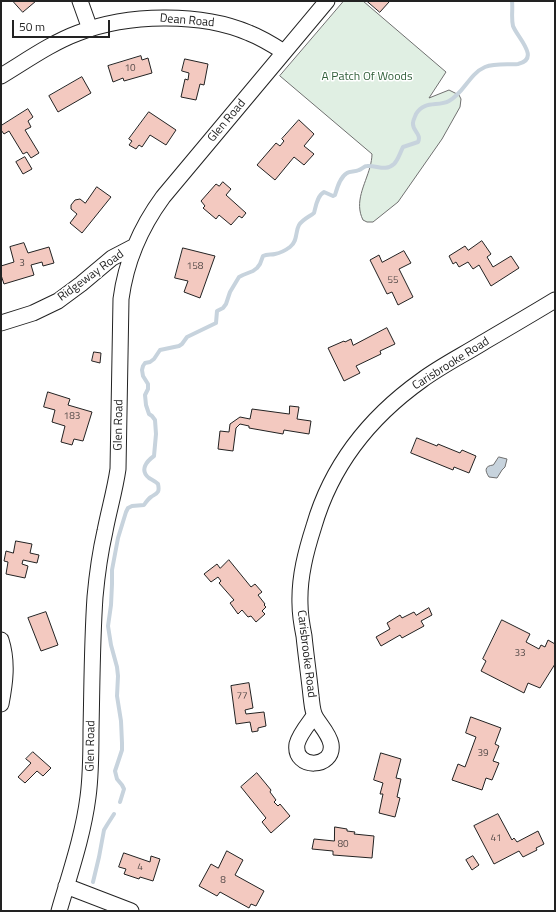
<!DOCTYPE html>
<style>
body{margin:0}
#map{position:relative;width:556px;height:912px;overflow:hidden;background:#fff;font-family:"Titillium Web",sans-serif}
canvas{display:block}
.frame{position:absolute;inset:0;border:2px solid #222;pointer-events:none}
.scale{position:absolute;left:12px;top:20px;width:98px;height:18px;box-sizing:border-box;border:2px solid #222;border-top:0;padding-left:5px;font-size:12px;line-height:14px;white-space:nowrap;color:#222;-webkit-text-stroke:3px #fff;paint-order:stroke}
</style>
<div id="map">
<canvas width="556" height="912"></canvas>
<div class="frame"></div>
<div class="scale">50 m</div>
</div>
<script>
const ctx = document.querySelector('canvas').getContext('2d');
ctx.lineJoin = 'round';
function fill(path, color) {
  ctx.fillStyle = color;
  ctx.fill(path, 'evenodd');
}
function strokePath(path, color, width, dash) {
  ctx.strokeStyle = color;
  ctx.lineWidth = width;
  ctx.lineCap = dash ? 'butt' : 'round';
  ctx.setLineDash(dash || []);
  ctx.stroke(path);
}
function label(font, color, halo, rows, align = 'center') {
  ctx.font = font + ' "Titillium Web",sans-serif';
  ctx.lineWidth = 3;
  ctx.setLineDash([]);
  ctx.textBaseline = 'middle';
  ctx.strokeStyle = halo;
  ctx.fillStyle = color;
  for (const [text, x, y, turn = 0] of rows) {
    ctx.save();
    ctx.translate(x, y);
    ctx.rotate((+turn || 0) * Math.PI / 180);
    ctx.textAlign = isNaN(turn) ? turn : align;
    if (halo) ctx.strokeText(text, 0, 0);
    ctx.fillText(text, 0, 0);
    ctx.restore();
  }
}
const green = new Path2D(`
 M344,1H363L446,72L429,98L449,90L459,95L461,99L460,107L442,139L398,202L373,222H367L363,220C354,202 365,185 370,167C371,163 372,158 372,154L280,76Z`);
fill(green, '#e0efe3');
strokePath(green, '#6f6f6f', 1);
const water = new Path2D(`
 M499,457L507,459L505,467L502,470L497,478L489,477C485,471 484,466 493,465Z`);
fill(water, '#c7d3dd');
strokePath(water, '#6f6f6f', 1);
strokePath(new Path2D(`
 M120,802L124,789L122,785L117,779L115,771L122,750V743L121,721L117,696L118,676L117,667L111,645L108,626L111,605L112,584V570L118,538L126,512L128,508L132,506L144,505C146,502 148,499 151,497C157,493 160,493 158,484C155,481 152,480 149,478C139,470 147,461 154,456L156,434L155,420L152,416L149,414L146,405L145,395L148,389V384L143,376L142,370L143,366L145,363L150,362L154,359L160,350L179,346L182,344L187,337L216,323L217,311L223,308L226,304L230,292L239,277L243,275L253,271L257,268L260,264L263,256C267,254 271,255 275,254C280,253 286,250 290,247C298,241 295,232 299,225C303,219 309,217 314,213C316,206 317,196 324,192L333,196L335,195C337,188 340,177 347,173C350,171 355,172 359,170C362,169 364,166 367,166C377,165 385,172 394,164C398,160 400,153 403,147L418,142C422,134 412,131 413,123C413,120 415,117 416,114C424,100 438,107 449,101C464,93 469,74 485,67C495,63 508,65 518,64C541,59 517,37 513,26C511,18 513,9 512,1
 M93,882L99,857L104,830L107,825L114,814`), '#c7d3dd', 4);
const building = new Path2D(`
 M13,1H36L23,12Z
 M367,1H388L389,2L380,12Z
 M141,56L142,60L148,58L152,73L124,81L123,78L113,82L108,66Z
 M185,59L208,64L204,85L200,84L196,100L181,97L185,79L188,80L189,73L182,71Z
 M82,77L91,93L58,112L49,96Z
 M28,109L33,117L28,121L31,127L25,130L39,153L31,158L27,152L23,154L9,131L4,134L1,130V126Z
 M149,112L176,130L166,145L150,135L142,147L139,145L136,149L129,145L132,141L129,139Z
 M299,120L314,134L304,146L314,154L304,165L294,157L275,180L257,165L276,143L280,146L284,141L282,139Z
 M25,157L32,169L23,174L16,162Z
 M223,182L231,189L226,195L246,213L242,218L239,216L231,225L219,215L216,219L203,208L205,206L201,201L216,184L219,186Z
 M97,187L111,197L82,233L70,223L77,214L71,209V205L75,200L80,199L85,203Z
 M482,241L491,254L487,257L493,267L511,256L519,268L491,286L479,265L473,269L468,262L459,267L456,262L453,264L449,256L465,246L468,250Z
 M24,243L28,253L49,247L54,263L43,266L42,262L31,265L34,275L4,284L1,275V266L14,262L10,247Z
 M183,248L215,256L200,298L184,292L188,281L175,278Z
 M404,251L411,263L399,269L413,297L398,305L392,292L387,294L370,260L379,255L382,262Z
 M387,328L395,344L380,351L381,354L356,366L360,373L344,381L328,348L344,341L345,342L351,339L353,345Z
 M94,352L101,353L100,363L92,361Z
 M48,392L70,399L68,405L92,412L83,441L74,439L72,445L61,442L65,426L52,422L55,410L44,407Z
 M290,406L299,407L297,419L311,421L309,434L284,430L283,434L249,428V426L240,424L236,428L233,451L218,449L220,431L229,432L230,424L240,417L250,419L252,409L289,414Z
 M417,438L437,446L438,444L460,453L462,450L476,456L469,473L454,467L453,470L411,453Z
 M16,541L32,544L30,553L39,555L37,563L23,560L22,564L28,566L25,578L6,574L8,562L4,561L6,551L13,553Z
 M229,560L251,587L255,584L262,592L258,595L265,604L264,605L266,607L262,611L265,614L256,622L251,616L248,617L242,610L238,614L230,603L234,600L219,583L221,581L218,577L211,582L204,574L217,564L220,568Z
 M429,608L432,615L421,621L424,626L402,638L400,635L381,646L376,637L390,629L387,623L400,615L402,618L414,612L416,615Z
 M46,612L58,645L41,651L28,618Z
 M502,620L530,634L526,642L539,649L541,645L545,647L548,640L555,644V664L540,688L528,683L524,693L481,671L486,661L483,659Z
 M249,683L253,708L245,710L246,714L264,712L266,726L258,728V731L252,732L250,722L236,724L231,686Z
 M471,717L501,728L495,744L499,746L493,761L499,763L492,780L486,778L482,790L452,780L458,764L465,767L476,737L466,733Z
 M33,752L51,768L43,776L37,771L25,783L18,777L31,763L26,759Z
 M381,753L401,759L396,778L401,779L397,797L400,798L395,817L379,813L383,794H380L383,783L374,780Z
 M257,773L271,790L270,792L276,800L274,802L278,806L280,804L290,816L271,833L262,822L266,818L241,787Z
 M498,814L512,840L514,838L517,842L538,831L544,844L536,848L537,850L523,857L519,851L494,864L474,826Z
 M335,827L347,829V831L355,832L354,834L374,836L372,858L333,855V851L312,849L314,839L334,841Z
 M227,851L243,860L235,875L264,891L256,906L251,904L249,908L220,892L217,896L199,886L211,864L218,868Z
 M124,853L150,862L151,856L160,859L153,881L140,877L139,879L124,874L126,869L119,867Z
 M473,856L479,865L472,870L466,860Z`);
fill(building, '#f3c9c0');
strokePath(building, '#222', 1);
const minor = new Path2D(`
 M80,1L90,29
 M1,76C26,61 51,43 78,33C127,14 200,12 249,33C262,38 273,45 284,52
 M1,323L33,313L58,301L81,284L112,258L135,246
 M1,640C8,662 5,683 1,704
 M314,716C309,723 299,735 297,744C293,770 335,769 331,744C329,734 321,726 316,718C312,712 312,703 311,696C309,676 306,656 304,636C302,626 300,615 300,604C299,577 306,551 314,526C332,464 370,417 422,380C441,366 463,355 484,342C508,328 532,314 555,300
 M66,886L131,911
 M59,911C70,873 83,836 88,797C91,775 91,752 91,730C92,686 92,641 95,597C97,575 100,553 105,531C109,510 115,490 118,469L121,299C126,261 141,227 163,197L327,1`);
strokePath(minor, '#222', 17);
strokePath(minor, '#fff', 15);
label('10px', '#564c4a', null, [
 ["10",130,69],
 ["3",22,264],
 ["158",195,267],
 ["55",393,281],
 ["183",72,417],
 ["33",520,654],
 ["77",242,697],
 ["39",483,754],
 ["41",496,839],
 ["80",343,845],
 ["4",140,868],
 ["8",223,881]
]);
label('12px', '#222', '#fff', [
 ["Dean Road",187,21,5],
 ["Glen Road",227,121,-50],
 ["Ridgeway Road",91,276,-36],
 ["Carisbrooke Road",451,364,-32],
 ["Glen Road",119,425,-89],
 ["Carisbrooke Road",306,654,83],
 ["Glen Road",91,746,-89]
]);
label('12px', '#2f5e38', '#fff', [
 ["A Patch Of Woods",367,77]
]);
</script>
